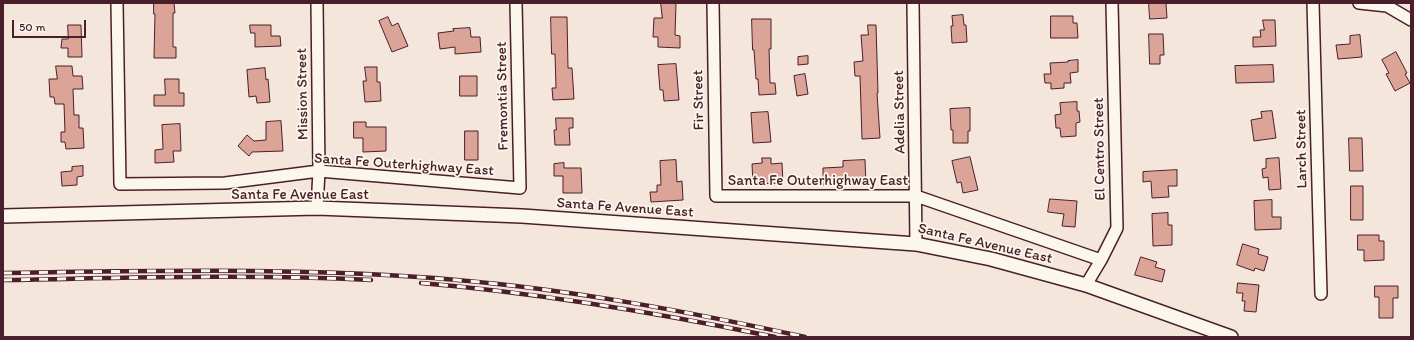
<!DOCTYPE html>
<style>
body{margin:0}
#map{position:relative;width:1414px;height:340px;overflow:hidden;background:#f5e6db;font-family:Itim,sans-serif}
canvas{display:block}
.frame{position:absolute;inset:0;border:4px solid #4a1f2b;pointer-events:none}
.scale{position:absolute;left:12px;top:20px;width:74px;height:18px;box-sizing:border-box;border:2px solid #4a1f2b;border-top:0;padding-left:5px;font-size:12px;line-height:14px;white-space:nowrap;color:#4a1f2b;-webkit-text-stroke:3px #fbf7ec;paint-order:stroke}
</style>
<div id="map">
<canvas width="1414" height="340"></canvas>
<div class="frame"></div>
<div class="scale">50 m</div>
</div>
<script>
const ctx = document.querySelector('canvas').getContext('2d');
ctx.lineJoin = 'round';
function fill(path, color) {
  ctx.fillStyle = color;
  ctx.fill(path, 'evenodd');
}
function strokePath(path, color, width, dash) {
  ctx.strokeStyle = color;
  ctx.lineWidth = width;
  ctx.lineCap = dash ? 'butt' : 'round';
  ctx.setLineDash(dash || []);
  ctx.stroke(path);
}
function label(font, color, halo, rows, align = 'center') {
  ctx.font = font + ' Itim,sans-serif';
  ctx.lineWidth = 3.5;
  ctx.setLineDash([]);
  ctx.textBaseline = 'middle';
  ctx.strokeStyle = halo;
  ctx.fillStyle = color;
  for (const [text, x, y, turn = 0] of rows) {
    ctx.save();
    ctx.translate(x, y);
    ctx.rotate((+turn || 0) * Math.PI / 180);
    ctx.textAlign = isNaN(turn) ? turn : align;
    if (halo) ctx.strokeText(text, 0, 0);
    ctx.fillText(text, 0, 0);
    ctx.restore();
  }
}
const building = new Path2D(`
 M154,3H174L175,13H173V47H176V58H154L155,14H154Z
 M661,3H676L675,35L680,36V48L658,47V37H653L654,18H662Z
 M1149,3H1166L1167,18L1150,19Z
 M963,15L964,25H966L967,42L952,43L951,26H953L952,16Z
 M1051,16H1073V23H1077L1078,38H1051Z
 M388,17L392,26L398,23L408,46L392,52L379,21Z
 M551,17H567L568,68H572L574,99L553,100L552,88H556L555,54H552Z
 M752,19H771V49H769L770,83H775L776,94L759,95L758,79H756L754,50H753Z
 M1263,20H1275L1276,46L1253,47V37H1261L1260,30H1264Z
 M68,25H81L82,57H68V48H61L62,39H68Z
 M250,25H271V36H280L281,46L255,47V33H251Z
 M868,25H876L878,93H877L880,138L862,139L860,76H855L854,62L863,61L861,35H868Z
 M470,28L471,37H480L481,52L455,54V47L440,49L438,33L454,31L453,29Z
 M1149,34H1163L1164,55H1160V64H1150Z
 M1360,35L1362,57L1338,59L1336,45L1350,44V36Z
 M1396,52L1407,73L1405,74L1410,83L1395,91L1386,74L1389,73L1382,60Z
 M808,56V64L798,65V57Z
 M1078,60V72L1070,73L1071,83H1064V88L1051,89V83H1045L1044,74H1051L1050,63L1068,62V61Z
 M676,64L679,100L664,101L663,90H660L658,65Z
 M1273,65L1274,82L1236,83L1235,66Z
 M56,66H72L73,76H82L83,89H73L74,115H79V128H83L84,148L66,149L65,142H61V132H65L64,104H55L54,97H50L49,79H57Z
 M365,67H377V82H380L381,101L365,102L363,81H366Z
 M265,68L266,80L268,79L270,102L257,103L256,96L249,97L247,70Z
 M805,74L808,94L797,96L794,76Z
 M460,76H477V96H460Z
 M165,79H179V93H184V106H154V95H165Z
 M1077,102V111H1079L1080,122L1076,123V136L1061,137L1060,128H1056L1055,115L1061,114L1060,103Z
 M970,108V131H968V143H953V130H951L950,109Z
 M1272,111L1276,138L1254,141L1251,120L1262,118L1261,112Z
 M768,112L771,142L753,143L751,113Z
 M556,118H573V128H569L570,145H555L554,130H556Z
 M281,121L283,151L252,152L249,156L238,146L247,135L254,141L266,140V122Z
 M354,122H366V127H386V151L363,152V138H354Z
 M180,124L181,151H173L174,162L155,163V150L163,149L162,125Z
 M465,131H478V160H465Z
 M1349,138H1362L1363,171H1350Z
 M970,157L978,190L963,193L961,182L957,183L952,161Z
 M762,158H771V164L782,163L783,183L753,184L752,164L762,163Z
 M1279,158L1281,189L1269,190L1268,177L1263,178L1262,169L1266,168V159Z
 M676,160L677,182L682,181L683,200L651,202L650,192H657V185H661L660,161Z
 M865,160L866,184L823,185V168L843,167V161Z
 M564,163V168H581L582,193H563V176H554V164Z
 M83,166V176L77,177V185L62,186L61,172L72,171V167Z
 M1177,170V186H1168L1169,197L1152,198L1151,181L1143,182V172Z
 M1351,186H1363V220H1351Z
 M1050,199L1077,201L1075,227L1062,226L1064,214L1048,212Z
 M1272,200V217H1281V229L1255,230L1254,201Z
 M1168,213V225H1172V245L1153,246L1152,214Z
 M1358,235H1379V241H1384V260L1364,261V250H1358Z
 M1243,244L1259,249L1258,254L1268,257L1264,271L1255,268L1254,271L1237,265Z
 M1141,257L1157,262L1155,267L1165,270L1162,282L1135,275Z
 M1238,283L1259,285L1256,312L1244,311L1245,301H1242L1243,293H1237Z
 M1375,286H1398V298H1393V318H1379V297H1375Z`);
fill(building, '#dca397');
strokePath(building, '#4a1f2b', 1);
const minor = new Path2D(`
 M117,3L120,184L225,183L319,171L520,188L516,3
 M713,3L716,196H916L1101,260
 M913,3L916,244
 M1313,3L1321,294
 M1359,3L1387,6L1411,20
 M317,208L319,171L317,3
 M1086,285L1101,260L1117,228L1112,3`);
const tertiary = new Path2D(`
 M3,216L317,208L522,216L916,244L991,259L1086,285L1231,337`);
strokePath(minor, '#4a1f2b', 14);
strokePath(tertiary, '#4a1f2b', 16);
strokePath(minor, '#fbf7ec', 11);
strokePath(tertiary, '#fbf7ec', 13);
const rail = new Path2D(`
 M3,273C154,271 306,267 457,280C574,290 690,312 805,337
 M3,280C126,278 248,274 371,280
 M421,283C540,293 658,313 775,337`);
strokePath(rail, '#4a1f2b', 4.5);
strokePath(rail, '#fbf7ec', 3, [9]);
label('15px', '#4a1f2b', '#fbf7ec', [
 ["Mission Street",303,94,-91],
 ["Fremontia Street",503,96,-91],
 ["Fir Street",699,100,-91],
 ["Adelia Street",900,112,-91],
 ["El Centro Street",1100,149,-91],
 ["Larch Street",1302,149,-91],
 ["Santa Fe Outerhighway East",404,165,4],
 ["Santa Fe Outerhighway East",818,181],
 ["Santa Fe Avenue East",300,195],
 ["Santa Fe Avenue East",625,208,4],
 ["Santa Fe Avenue East",985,244,13]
]);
</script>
